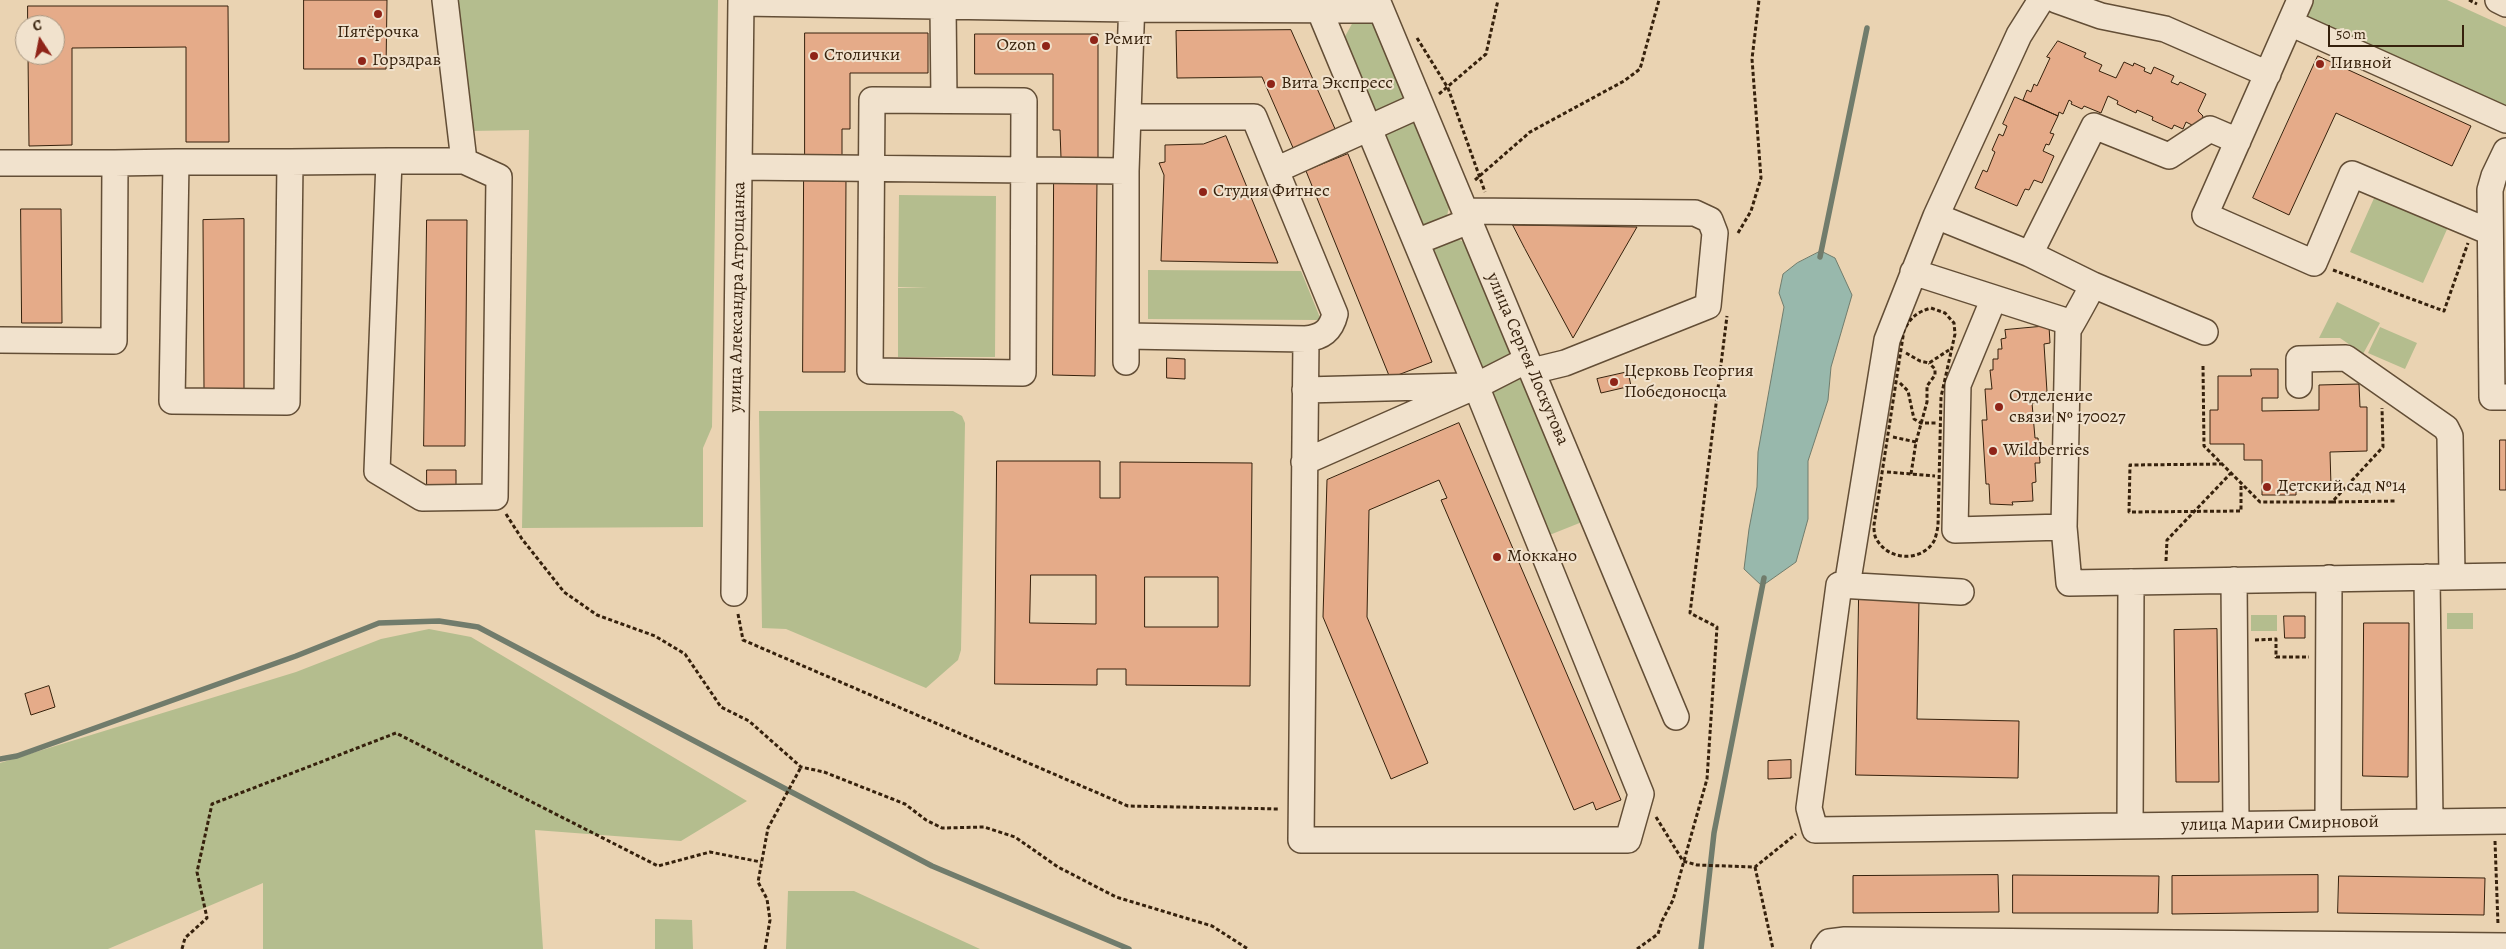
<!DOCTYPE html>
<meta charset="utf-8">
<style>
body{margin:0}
#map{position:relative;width:2506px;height:949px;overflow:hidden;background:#ead3b2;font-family:Alegreya,serif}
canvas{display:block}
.north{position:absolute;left:15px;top:15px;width:50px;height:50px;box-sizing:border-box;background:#f1e2cd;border:1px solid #a69580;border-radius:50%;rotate:349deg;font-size:14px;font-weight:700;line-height:20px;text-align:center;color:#36210c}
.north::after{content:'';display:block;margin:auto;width:18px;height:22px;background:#8f2418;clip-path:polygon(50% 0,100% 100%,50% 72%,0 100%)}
.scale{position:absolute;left:2328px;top:25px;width:136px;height:22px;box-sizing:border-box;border:2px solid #36210c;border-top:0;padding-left:6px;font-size:15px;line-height:18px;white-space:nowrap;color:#36210c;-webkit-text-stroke:4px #f1e2cd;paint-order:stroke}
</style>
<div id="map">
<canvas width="2506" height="949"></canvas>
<div class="north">С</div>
<div class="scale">50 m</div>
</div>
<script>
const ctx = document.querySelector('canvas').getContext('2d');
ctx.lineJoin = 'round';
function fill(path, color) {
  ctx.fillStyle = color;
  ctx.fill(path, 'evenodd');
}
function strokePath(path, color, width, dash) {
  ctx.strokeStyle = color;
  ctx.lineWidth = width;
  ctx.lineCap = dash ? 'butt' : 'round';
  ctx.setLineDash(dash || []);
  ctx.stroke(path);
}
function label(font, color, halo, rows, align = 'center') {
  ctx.font = font + ' Alegreya,serif';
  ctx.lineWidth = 4;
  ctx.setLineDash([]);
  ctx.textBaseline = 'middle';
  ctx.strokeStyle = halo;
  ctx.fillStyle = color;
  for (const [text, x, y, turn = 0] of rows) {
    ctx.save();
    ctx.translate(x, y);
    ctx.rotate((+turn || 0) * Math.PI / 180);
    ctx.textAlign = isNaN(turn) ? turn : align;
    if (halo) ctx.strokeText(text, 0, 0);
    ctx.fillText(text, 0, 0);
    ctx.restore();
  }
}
fill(new Path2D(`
 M456,0H718L712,427L703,448V527L522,528L529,130L470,131Z
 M2312,0H2447L2506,27V107L2305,17Z
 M1366,18L1376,26L1409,103L1374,117L1343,40L1353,22Z
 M1415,116L1450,203L1446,220L1425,227L1415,221L1379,131Z
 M899,195L996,196L995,357H898V288L928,287H898Z
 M2375,196L2448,227L2423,283L2350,252Z
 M1451,236L1466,243L1510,344L1509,355L1489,369L1473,363L1430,255L1435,244Z
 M1148,270L1301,271L1321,320L1148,319Z
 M2337,302L2380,323L2363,354L2340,338H2319Z
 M2380,327L2417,343L2405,369L2368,353Z
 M1516,376L1526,385L1582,522L1547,536L1489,394L1496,383Z
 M759,411H953L962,416L965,423L961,650L958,660L926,688L786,629L762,628Z
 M2447,613H2473V629H2447Z
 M2251,615H2277V631H2251Z
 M429,629L471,637L747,801L681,841L535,830L543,949H263V883L108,949H0V763L296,672L381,639Z
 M788,891H854L980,949H786Z
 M655,919L692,920L693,949H655Z`), '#b4bd8e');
const water = new Path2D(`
 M1821,251L1835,258L1852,295L1831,367L1828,400L1808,461V519L1796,562L1762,586L1744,569L1749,529L1757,487L1758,452L1784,307L1779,293L1783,274L1797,263Z`);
fill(water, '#98b8ac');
strokePath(water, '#717c6c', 1);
strokePath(new Path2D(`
 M1820,257L1867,28
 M0,759L17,756L296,656L379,623L439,621L478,627L932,866L1129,949
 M1701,949L1714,833L1764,578`), '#717c6c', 5.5);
const building = new Path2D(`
 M304,0H387L386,69H304Z
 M28,6H228L229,142H186V47L72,48V145L29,146L28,55H55V25H28Z
 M1291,30L1336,131L1294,150L1262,77L1177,78L1176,31Z
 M805,33H928V73H850V129H842V158H805Z
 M975,34H1098V158H1061L1060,130H1053V74H975Z
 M2058,41L2086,53L2084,57L2102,65L2099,71L2116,78L2124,62L2133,66L2134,63L2145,68L2144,71L2151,74L2154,67L2174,76L2171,82L2178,85L2180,82L2206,94L2198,111L2203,116L2197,131L2194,126L2186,122L2183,129L2174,125L2172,129L2152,120L2153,117L2137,110L2136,113L2117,104L2118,101L2108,96L2101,113L2084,106L2082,109L2071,104L2072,102L2069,100L2063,114L2059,112L2058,116L2023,100L2027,90L2031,92L2034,84L2037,86L2050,58L2047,57Z
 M2318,56L2471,126L2452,166L2336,113L2289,215L2253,198Z
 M2015,97L2058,116L2050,133L2054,134L2049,145L2046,144L2043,151L2054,156L2042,183L2034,180L2029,190L2025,189L2017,206L1975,188L1983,170L1987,172L1995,152L1992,150L1999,134L2003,136L2007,126L2003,124Z
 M1226,136L1278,263L1161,261L1164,175L1159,163L1165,162V145L1203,144Z
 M1348,154L1432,362L1390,378L1306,171Z
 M804,177H846L845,372H803Z
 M1054,180H1097L1095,376L1053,375Z
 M21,209H61L62,323H22Z
 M244,219V389H204L203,220Z
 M427,220H467L465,446H424Z
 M1513,225L1637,227L1573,338L1525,249Z
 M2049,326L2050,343L2044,344L2047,392L2037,393L2038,402L2032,403L2035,438H2038L2040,463H2035L2036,482L2032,483L2033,501L2012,502L2013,505L1990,504L1989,484H1986L1982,420H1987L1985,389H1992L1990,370H1993V359H1998V349H2002L2001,339L2006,338L2005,330Z
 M1167,358L1185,359V379L1167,378Z
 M2251,369H2278V398H2262V411L2319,410V385L2359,384L2360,407H2367V451L2330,452L2331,486L2296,487V495H2262V460H2244V444H2210V410H2218V376H2251Z
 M1628,372L1631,386L1601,393L1597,379Z
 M1459,423L1621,800L1596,810L1593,802L1574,810L1441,500L1447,498L1439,480L1369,510L1367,617L1428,763L1391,779L1323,617L1327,480Z
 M2500,440H2506V490H2500Z
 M997,461H1100V498H1120V462L1252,463L1250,686L1126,685V669H1097V685L995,684ZM1031,575H1096V624L1030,623ZM1145,577H1218V627H1145Z
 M427,470H456V490H427Z
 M1859,597L1919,598L1917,719L2019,721L2018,778L1856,775Z
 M2284,616H2305V638H2285Z
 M2364,623H2409L2408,777L2363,776Z
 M2217,629L2219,782H2176L2174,630Z
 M49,686L55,707L31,715L25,694Z
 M1791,760V778L1768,779V761Z
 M1998,875L1999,912L1853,913V876Z
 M2013,875L2159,876L2158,913H2013Z
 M2318,875V912L2172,914V876Z
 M2339,876L2485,878L2484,915L2338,913Z`);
fill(building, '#e5ab89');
strokePath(building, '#36210c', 1);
const minor = new Path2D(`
 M445,0L464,161
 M1377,0L1676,717
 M2041,0L2019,35L1936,216L2030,254L2093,285C2085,300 2077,315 2068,330L2064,527L1955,530L1958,385L1994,298L2072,323
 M2056,0L2101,16L2165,29L2268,74
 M2300,0L2205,215L2314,263L2352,174L2490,232
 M2498,0L2506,4
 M741,3L1132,9L1381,10
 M943,6L944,100
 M2290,23L2506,120
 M872,100L1024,101L1023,373L870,371Z
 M2506,151L2494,176L2490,190L2492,397H2506
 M389,161H464L499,177L495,497L422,498L377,471Z
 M176,162H290L287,402L172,401Z
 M290,162L389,161
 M0,163H115L114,341L0,340
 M115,163L176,162
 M739,167L1126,171
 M1276,170L1420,105
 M1465,211L1695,213L1710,220L1715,233L1708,306L1565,363L1532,371
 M1416,242L1469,221
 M2030,254L2094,126L2169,156L2210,129L2238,141
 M1913,272L1994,298
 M2093,285L2205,332
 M1126,336L1306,339C1322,337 1331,331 1335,314L1254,117H1128
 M1306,339L1301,840H1628L1641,794L1476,386L1319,9
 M1126,362V171L1132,0
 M2299,385V359L2346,358L2446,428L2450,436L2452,577
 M1305,390L1465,386
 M1304,462L1476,386L1527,360
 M2064,527L2069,583L2506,576
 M2427,577L2430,822
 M2234,580L2236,824
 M1847,586L1887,340L1936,216
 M1961,592L1839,585L1809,808L1815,830L2506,821
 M734,593L741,0
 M2328,823L2329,578
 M2130,826L2131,582
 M1824,949L1829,942L1845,940L2506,946`);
strokePath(minor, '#634e36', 28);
strokePath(new Path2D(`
 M2469,0L2477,4
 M1417,38L1448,88L1485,192
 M1439,94L1486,54L1498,0
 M1475,180L1530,132L1624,81L1640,69L1659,0
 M1738,233L1751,211L1761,178L1752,59L1759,0
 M2333,270L2444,311L2468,243
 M1931,308L1945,313L1954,323L1955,334L1941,397L1938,526C1937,531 1936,537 1934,541C1922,562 1889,561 1877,540C1874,536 1874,530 1874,525L1904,330C1911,317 1917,312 1931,308Z
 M1906,353L1920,361L1929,363L1949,350
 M2203,366L2204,446L2260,502H2332L2383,447L2382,408
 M1900,383L1908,391L1914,419L1921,423H1937
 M1893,437L1916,442
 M2223,464L2130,465L2129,512L2241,511V483
 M1887,472L1935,476
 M1911,474L1916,442L1927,402V386L1935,375V369L1929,363
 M2332,502L2397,501
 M506,514L522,539L564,592L597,615L655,636L685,654L721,707L749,721L801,767L824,772L905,804L926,820L942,828L984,827L1015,837L1058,867L1116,897L1212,926L1248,949
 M2166,561L2167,540L2231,473
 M738,614L743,640L1128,806L1280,809
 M2255,640L2276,639V657H2309
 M1656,817L1683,861L1697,865L1755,867L1796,834
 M2495,841L2498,925
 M1755,867L1773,949
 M182,949L185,938L207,918L197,872L212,804L396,733L658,866L710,852L761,862
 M765,949L770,920L767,899L758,882L768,828L801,767
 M1637,949L1658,934L1662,921L1673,900L1707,779L1717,627L1690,613L1727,316`), '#36210c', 3, [4, 2.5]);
strokePath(minor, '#f1e2cd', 25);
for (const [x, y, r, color] of [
 [378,14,5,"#8f2418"],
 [1094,40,5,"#8f2418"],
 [1046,46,5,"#8f2418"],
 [814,56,5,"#8f2418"],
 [362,61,5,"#8f2418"],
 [2320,64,5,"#8f2418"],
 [1271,84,5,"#8f2418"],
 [1203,192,5,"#8f2418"],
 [1614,382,5,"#8f2418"],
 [1999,407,5,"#8f2418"],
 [1993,451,5,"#8f2418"],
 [2267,487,5,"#8f2418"],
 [1497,557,5,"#8f2418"]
]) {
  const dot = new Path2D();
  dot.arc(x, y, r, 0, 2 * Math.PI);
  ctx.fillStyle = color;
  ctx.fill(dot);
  strokePath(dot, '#f1e2cd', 2);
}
label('18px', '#36210c', '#f1e2cd', [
 ["Пятёрочка",378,33,"center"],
 ["Ремит",1104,40],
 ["Ozon",1036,46,"right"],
 ["Столички",824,56],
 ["Горздрав",372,61],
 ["Пивной",2330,64],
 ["Вита Экспресс",1281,84],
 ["Студия Фитнес",1213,192],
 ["Церковь Георгия",1624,372],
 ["Победоносца",1624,393],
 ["Отделение",2009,397],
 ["связи № 170027",2009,418],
 ["Wildberries",2003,451],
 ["Детский сад №14",2277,487],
 ["Моккано",1507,557]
], 'left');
label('18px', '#36210c', '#f1e2cd', [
 ["улица Александра Атрощанка",738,297,-89],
 ["улица Сергея Лоскутова",1527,359,67],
 ["улица Марии Смирновой",2280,824,-1]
]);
</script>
